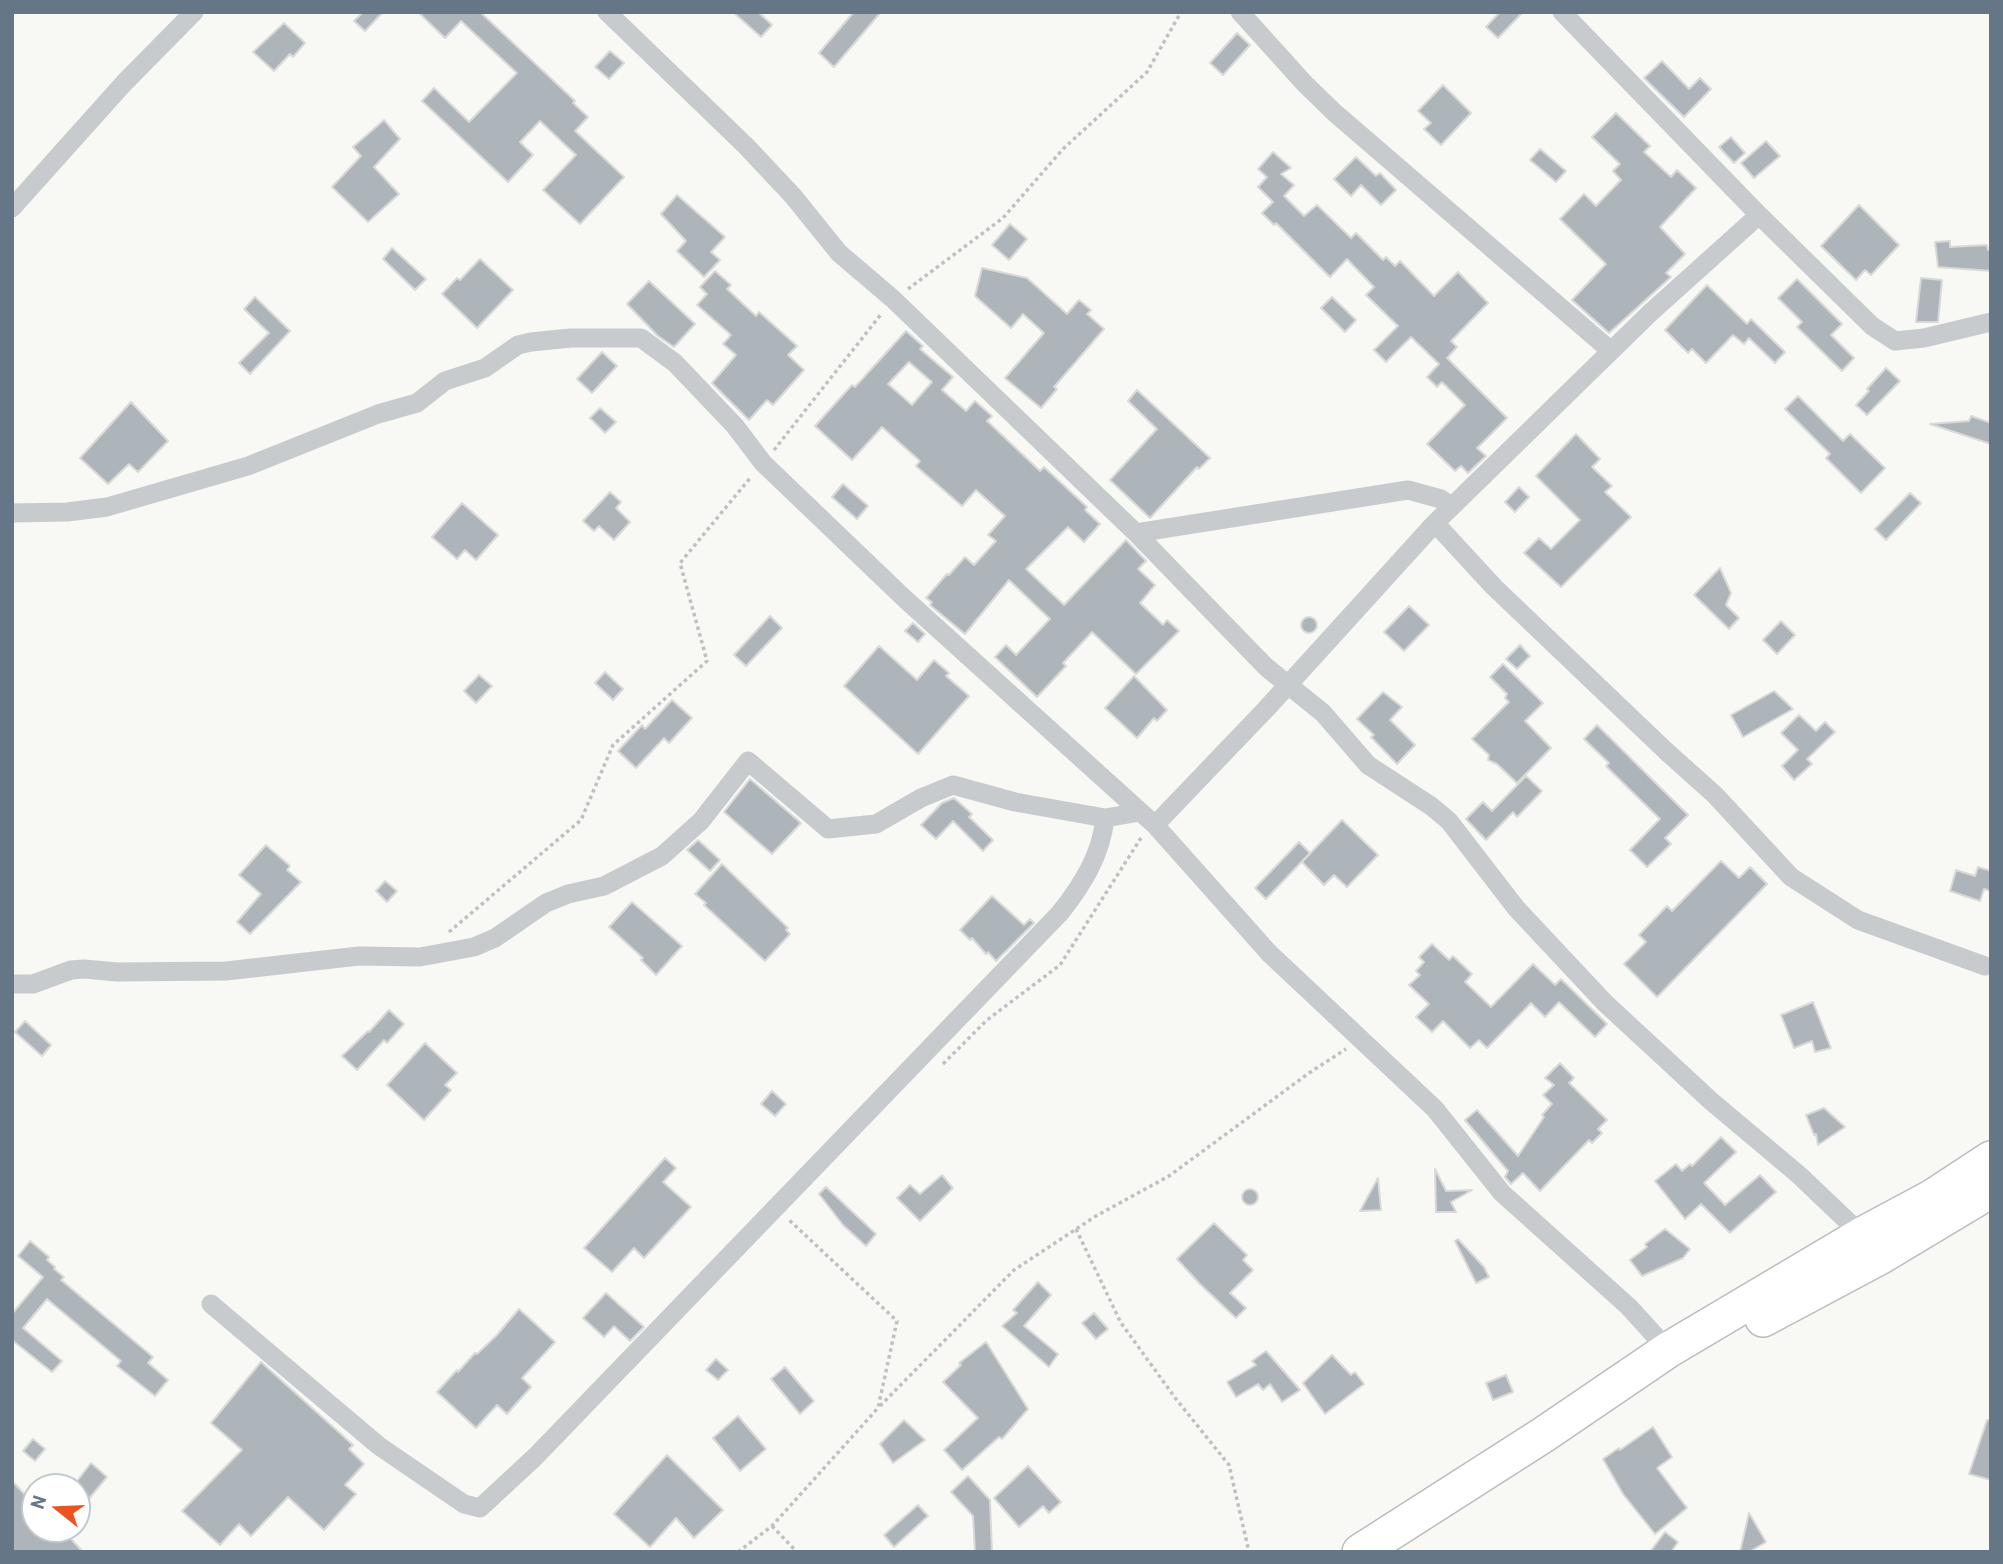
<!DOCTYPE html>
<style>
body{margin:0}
#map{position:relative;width:2003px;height:1564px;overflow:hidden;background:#f8f8f4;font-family:Barlow,sans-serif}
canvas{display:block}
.frame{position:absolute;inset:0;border:14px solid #657787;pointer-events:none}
.north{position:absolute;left:21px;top:1473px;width:70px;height:70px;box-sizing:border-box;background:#fff;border:2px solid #c1c9cf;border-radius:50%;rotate:288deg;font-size:19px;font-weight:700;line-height:28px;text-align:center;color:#657787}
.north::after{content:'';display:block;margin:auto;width:24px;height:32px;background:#eb5321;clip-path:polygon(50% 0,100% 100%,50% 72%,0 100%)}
</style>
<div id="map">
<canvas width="2003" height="1564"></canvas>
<div class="frame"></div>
<div class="north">N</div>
</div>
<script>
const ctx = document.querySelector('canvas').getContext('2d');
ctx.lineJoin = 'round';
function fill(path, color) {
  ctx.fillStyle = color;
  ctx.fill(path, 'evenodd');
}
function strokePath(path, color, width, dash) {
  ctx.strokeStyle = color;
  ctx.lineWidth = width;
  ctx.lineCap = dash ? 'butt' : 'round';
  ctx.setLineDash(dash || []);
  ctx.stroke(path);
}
const building = new Path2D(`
 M363,12H383L365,31L354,21Z
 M418,12H480L575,101L573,103L588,117L575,131L624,177L580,224L543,190L576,155L540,121L520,142L533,155L508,182L422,101L434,88L469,122L517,73L461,21L445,38Z
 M733,12H758L772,25L761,37Z
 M854,12H881L834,67L819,53Z
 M1500,12H1523L1498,38L1486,27Z
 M284,23L305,43L293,57L290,54L274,71L253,52Z
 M1237,33L1250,45L1223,75L1210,63Z
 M610,51L624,63L609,79L595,67Z
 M1662,61L1689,89L1700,78L1711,89L1684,117L1644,78Z
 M1443,85L1471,113L1441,145L1424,129L1431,123L1418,111Z
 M1616,113L1650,146L1644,152L1671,177L1677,170L1696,188L1660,227L1685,254L1666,273L1671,277L1609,333L1572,300L1606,264L1560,219L1584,194L1596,206L1621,180L1613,171L1620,164L1592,137Z
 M384,120L400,139L374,167L399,194L368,222L332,187L361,156L353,147Z
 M1731,137L1745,153L1734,163L1719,147Z
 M1766,141L1780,156L1754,178L1741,163Z
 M1540,149L1566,171L1556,182L1530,160Z
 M1273,152L1291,168L1281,174L1294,185L1284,196L1304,216L1317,205L1351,238L1356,233L1383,260L1386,257L1395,266L1400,261L1434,296L1458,272L1488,303L1451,341L1457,347L1447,358L1507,418L1477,448L1486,456L1468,473L1461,466L1455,471L1427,444L1465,405L1442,382L1437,387L1427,377L1439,364L1411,337L1386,362L1374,350L1398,326L1366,295L1374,287L1347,259L1330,277L1276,223L1274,225L1262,213L1273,202L1258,187L1267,177L1258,169Z
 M1356,157L1376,176L1380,173L1396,190L1381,205L1361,185L1351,196L1334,179Z
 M677,195L725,237L711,252L720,260L704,277L677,251L686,241L661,214Z
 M1859,205L1899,245L1871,275L1865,270L1856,280L1821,246Z
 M1010,224L1027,239L1009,260L992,245Z
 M1950,241V247L1987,245L1988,250H1991V271L1938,267L1935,242Z
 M392,248L426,279L415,290L383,259Z
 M480,259L513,290L477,328L442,294L457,278L460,280Z
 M982,268L1027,278L1067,314L1079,300L1091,310L1087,314L1104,329L1054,387L1057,389L1041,408L1005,378L1044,333L1023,314L1011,328L975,296Z
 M715,271L731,285L727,289L756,316L759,312L797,346L788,355L804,370L773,405L767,400L749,420L712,383L736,355L723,344L731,335L697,305L707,294L700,287Z
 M1921,278L1942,280L1938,322H1916Z
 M1797,279L1842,324L1831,335L1854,358L1842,371L1797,327L1802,322L1778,298Z
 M649,281L695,324L674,347L658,336L627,304Z
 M1707,285L1747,324L1751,319L1785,352L1775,363L1749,338L1744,344L1733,335L1706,363L1692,349L1688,353L1665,330Z
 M255,297L290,331L250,374L239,363L269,333L244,309Z
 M1332,297L1356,320L1345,332L1321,308Z
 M906,331L923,346L920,349L953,377L942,390L966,411L975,401L992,416L987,421L1040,471L1044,467L1087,507L1085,510L1100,524L1084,542L1068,527L1026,569L1064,605L1126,540L1146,561L1138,569L1155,585L1140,603L1163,625L1167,620L1179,631L1136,674L1092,632L1063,663L1066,666L1037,697L995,657L1006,645L1016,655L1050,619L1009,580L965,634L930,605L932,602L926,598L947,574L949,575L965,557L974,565L996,541L988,535L1005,516L976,490L962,506L916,466L920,461L882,427L852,460L815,426L852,385L855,387ZM909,362L932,382L912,405L888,384Z
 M602,352L617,366L592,393L577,379Z
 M1886,368L1900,381L1867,415L1856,405L1869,391L1867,389Z
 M1137,390L1210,458L1199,469L1197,467L1150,518L1110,480L1157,429L1128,401Z
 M1798,396L1843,441L1850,434L1885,468L1861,493L1826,458L1830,454L1785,409Z
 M131,402L168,441L138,472L129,464L108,484L80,458Z
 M600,408L616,422L605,433L590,418Z
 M1971,416L1991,423V444L1930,424L1969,421Z
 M1576,434L1600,459L1592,467L1612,486L1605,492L1631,517L1561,587L1524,553L1539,538L1551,549L1580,520L1536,476Z
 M843,484L868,506L857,519L832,497Z
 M1519,487L1529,497L1515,512L1505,502Z
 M610,492L621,502L616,508L630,522L614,540L599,526L594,531L583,521Z
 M1910,493L1921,503L1886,540L1875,529Z
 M462,503L498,535L476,560L465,550L457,559L432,537Z
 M1720,568L1731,593L1726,605L1739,618L1729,629L1694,595Z
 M1409,606L1429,625L1404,651L1384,632Z
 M770,616L782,628L746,666L734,655Z
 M1301 625a8 8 0 1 1 16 0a8 8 0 1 1-16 0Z
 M1781,621L1795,635L1777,654L1763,640Z
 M913,623L925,634L918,642L905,631Z
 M1520,645L1530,656L1517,669L1506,659Z
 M879,646L917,680L934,660L949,673L946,676L969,696L918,754L844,686Z
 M1503,664L1543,703L1525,721L1551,748L1517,783L1497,764L1488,760L1489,755L1472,739L1509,702L1505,698L1507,694L1490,677Z
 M605,672L623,689L613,700L595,683Z
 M479,675L492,686L476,703L464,691Z
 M1134,676L1167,710L1157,721L1154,718L1137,738L1105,708Z
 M1774,691L1793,709L1743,737L1731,715Z
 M1383,692L1402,707L1390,720L1415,745L1397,764L1371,737L1374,735L1357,719Z
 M672,700L692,718L669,743L664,738L636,768L618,751L642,725L645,729Z
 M1799,715L1816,731L1825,722L1835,732L1807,759L1812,764L1794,780L1782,766L1798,750L1781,733Z
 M1597,725L1688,815L1665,838L1671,844L1647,867L1630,850L1660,819L1608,768L1606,766L1609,763L1584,739Z
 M1526,776L1542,791L1517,817L1513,812L1486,840L1466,819L1483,802L1492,811Z
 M750,779L801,823L772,854L724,812Z
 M954,798L972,814L969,817L993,840L983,851L953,821L936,839L921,825L942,803Z
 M1342,820L1378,855L1347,887L1334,875L1324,885L1302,862Z
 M698,840L720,860L710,871L687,850Z
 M1299,842L1310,853L1266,899L1255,888Z
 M266,845L290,866L287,870L301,882L250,934L237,922L261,894L239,875Z
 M1721,861L1739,878L1750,867L1767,884L1657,997L1624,964L1646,942L1639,935L1667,906L1672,911Z
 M722,864L788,928L786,930L790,934L765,961L704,905L706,903L695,894Z
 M1978,867L1991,871V891L1984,889L1980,901L1950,891L1956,870L1975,876Z
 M385,881L397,891L387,902L376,891Z
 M992,896L1024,925L1030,919L1034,923L996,961L988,952L986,954L972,938L970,940L960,930Z
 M632,902L682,946L656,975L641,960L643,958L609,927Z
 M1432,944L1449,960L1453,956L1472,974L1465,982L1491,1007L1533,964L1555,985L1561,979L1607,1024L1595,1037L1559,1002L1545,1017L1531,1003L1487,1048L1479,1040L1470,1048L1443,1021L1432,1032L1416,1017L1429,1004L1409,985L1420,975L1416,971L1424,962L1419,957Z
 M1813,1002L1831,1048L1815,1052L1812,1041L1794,1048L1781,1015Z
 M389,1010L404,1024L387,1043L384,1040L357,1070L342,1056L368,1031L369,1032Z
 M25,1021L51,1045L42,1056L15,1032Z
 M425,1043L457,1073L445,1085L451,1090L424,1120L387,1085Z
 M1560,1063L1574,1078L1569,1083L1607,1120L1598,1129L1602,1133L1592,1143L1589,1140L1540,1191L1523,1173L1511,1184L1505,1177L1508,1171L1465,1120L1477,1110L1518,1156L1544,1117L1542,1115L1552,1104L1543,1095L1554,1085L1545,1078Z
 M772,1091L786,1104L775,1116L761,1104Z
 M1824,1108L1845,1127L1818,1145L1816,1134L1814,1135L1806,1115Z
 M1721,1137L1736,1152L1704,1183L1725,1205L1760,1175L1776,1192L1730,1233L1701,1204L1685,1219L1655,1181L1676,1164L1682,1171L1690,1164L1692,1166Z
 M665,1158L676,1168L663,1182L691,1207L644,1258L634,1248L612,1272L584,1248Z
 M1435,1169L1446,1191L1472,1190L1451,1202L1456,1212H1436Z
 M942,1175L953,1188L920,1221L897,1198L910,1185L920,1194Z
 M1378,1178L1381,1210L1360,1211Z
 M826,1187L876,1234L866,1246L843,1225L819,1194Z
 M1242 1197a8 8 0 1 1 16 0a8 8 0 1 1-16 0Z
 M1214,1223L1247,1255L1243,1260L1253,1270L1230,1293L1246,1308L1236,1318L1200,1284L1177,1259Z
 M1665,1229L1690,1249L1683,1258L1642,1276L1630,1260L1647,1247L1645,1244Z
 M1458,1239L1484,1267L1489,1277L1476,1283L1455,1241Z
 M30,1241L49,1257L47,1260L55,1267L54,1269L64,1277L61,1280L153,1357L148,1363L168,1380L155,1396L117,1366L121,1361L47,1299L23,1328L62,1361L52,1372L12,1340V1314L43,1277L18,1256Z
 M1038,1282L1051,1295L1024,1326L1058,1354L1049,1367L1002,1326L1017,1313L1013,1310Z
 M606,1293L644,1327L630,1341L614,1326L604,1337L583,1318Z
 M519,1309L555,1342L522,1378L531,1387L507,1414L497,1405L476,1428L437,1392L457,1370L458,1372L475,1353L477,1354L497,1335Z
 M1094,1313L1108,1329L1096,1339L1082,1323Z
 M986,1342L1028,1409L1002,1439L999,1437L962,1470L944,1450L978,1418L943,1382L961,1365L959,1363Z
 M1266,1351L1300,1390L1282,1402L1270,1384L1263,1390L1258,1384L1236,1397L1227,1382L1256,1365L1252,1361Z
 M1332,1355L1351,1375L1355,1372L1364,1384L1325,1414L1303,1383Z
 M716,1359L728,1370L718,1380L706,1370Z
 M261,1362L353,1445L349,1449L364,1464L345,1485L356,1494L324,1530L288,1497L251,1536L239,1524L220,1545L182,1511L242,1450L211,1423Z
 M785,1367L814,1401L800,1414L771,1379Z
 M1506,1375L1513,1392L1493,1400L1486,1383Z
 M738,1416L766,1449L740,1471L713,1438Z
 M904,1420L925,1440L893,1463L880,1444Z
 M1987,1420L1991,1421V1480L1969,1474Z
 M1653,1427L1672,1457L1657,1468L1687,1508L1655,1534L1623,1494L1603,1459L1619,1448L1620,1450Z
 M33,1439L45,1449L35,1461L23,1451Z
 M667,1455L723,1510L694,1538L676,1518L650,1547L614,1514Z
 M91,1463L107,1477L77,1513V1481Z
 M1028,1466L1061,1502L1049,1513L1043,1506L1019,1527L994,1498Z
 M968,1476L990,1500L992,1552H975L973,1516L951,1492Z
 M12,1481L28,1498L35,1492V1529H62L83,1552H12Z
 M918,1505L928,1516L894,1547L884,1535Z
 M1749,1513L1766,1542L1749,1552H1740Z
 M1665,1532L1678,1542L1671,1552H1650Z`);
fill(building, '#adb5bb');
strokePath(building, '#d9d9d7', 2);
const highway = new Path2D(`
 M1763,1319L1881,1256L1991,1190
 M1360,1552L1543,1435L1668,1350L1862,1235L1933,1197L1991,1159`);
strokePath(highway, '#b9bdc0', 38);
strokePath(new Path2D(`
 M908,289L1003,218L1063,149L1147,72L1181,12
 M774,450L882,313
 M449,932L581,820L613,745L707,661L680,563L751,477
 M943,1064L987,1020L1060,965L1141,838
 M1076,1229L1121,1323L1176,1399L1229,1465L1249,1552
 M880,1406L1014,1270L1096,1216L1169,1176L1309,1073L1346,1049
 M772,1526L797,1552
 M738,1552L772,1526L878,1408L897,1321L788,1219`), '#bec1c3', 3.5, [3.5, 3.5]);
strokePath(new Path2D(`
 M607,12L746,146L793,196L839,253L893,299L1136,533L1266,667L1323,713L1368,765L1431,806L1449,821L1516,908L1605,1003L1711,1101L1799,1175L1862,1235
 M1240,12L1305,84L1335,113L1611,351
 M1562,12L1759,215L1872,326L1895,341L1924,338L1991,322
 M12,208L124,83L194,12
 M12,513L67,512L107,507L248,466L378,414L417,403L445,381L485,368L518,345L531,342L571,338H641L675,363L735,426L763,463L905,599L1155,825L1269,953L1435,1109L1502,1193L1629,1307L1668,1350
 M1435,523L1494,587L1667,752L1715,795L1791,877L1858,920L1985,966
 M1136,533L1408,490L1441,499L1451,507
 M1155,825L1267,708L1435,523L1650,313L1759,215
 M12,984H33L71,970L84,969L117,972L226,971L359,956L420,957L474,947L495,938L546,903L568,894L604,886L662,856L701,821L748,761L828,829L876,824L921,798L953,785L1015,802L1105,818L1140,812
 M211,1304L379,1446L464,1504L480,1508L535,1457L1060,913C1083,884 1101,855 1105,818`), '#c7cbce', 19);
strokePath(highway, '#fff', 35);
</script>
